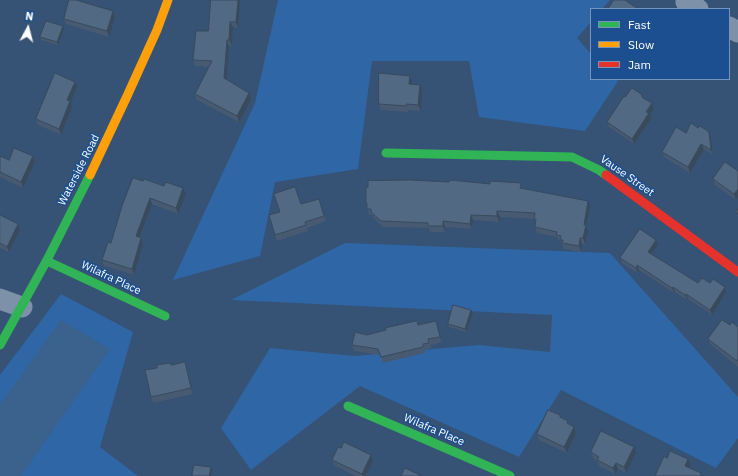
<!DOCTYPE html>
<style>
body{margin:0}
#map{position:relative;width:738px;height:476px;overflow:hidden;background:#365274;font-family:"IBM Plex Sans",sans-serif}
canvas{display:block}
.legend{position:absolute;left:590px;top:8px;width:140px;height:72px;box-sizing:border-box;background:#1b4f8f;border:1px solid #7695bc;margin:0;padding:5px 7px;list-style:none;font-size:12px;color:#fff}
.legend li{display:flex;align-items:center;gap:8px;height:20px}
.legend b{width:20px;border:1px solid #7695bc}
.north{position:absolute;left:8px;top:8px;width:40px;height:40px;-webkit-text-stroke:3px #1b4f8f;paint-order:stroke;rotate:7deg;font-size:11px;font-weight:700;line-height:16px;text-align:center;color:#fff}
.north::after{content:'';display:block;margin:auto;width:14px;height:18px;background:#fff;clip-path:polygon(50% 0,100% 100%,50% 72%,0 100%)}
</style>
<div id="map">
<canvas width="738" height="476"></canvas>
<ul class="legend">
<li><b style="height:5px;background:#30b455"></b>Fast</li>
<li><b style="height:5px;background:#ff9f0a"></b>Slow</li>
<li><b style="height:5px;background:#e5322d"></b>Jam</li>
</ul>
<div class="north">N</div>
</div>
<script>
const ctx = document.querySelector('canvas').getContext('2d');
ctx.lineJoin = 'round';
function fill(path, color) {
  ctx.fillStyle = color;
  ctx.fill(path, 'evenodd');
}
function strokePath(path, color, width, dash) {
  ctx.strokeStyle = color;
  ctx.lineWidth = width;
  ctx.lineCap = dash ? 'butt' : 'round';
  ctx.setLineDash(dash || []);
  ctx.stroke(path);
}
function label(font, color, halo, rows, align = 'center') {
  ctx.font = font + ' "IBM Plex Sans",sans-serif';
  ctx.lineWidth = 3;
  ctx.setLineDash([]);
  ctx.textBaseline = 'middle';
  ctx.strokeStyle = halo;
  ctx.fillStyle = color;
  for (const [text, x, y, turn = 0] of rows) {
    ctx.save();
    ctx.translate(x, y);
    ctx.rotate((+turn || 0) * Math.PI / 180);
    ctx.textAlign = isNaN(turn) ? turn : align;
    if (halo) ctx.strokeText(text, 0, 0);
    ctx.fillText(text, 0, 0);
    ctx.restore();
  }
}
fill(new Path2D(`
 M278,0H610L602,9H591V22L577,38L591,54V79H615L618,81L585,131L479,117L469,61H372L358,169L275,182L260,256L173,280L255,103Z
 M345,243L610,253L738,397V438L716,468L561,390L519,457L360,386L251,470L221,428L270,348L354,356L479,345L550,352L552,315L231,300Z
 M61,294L133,332L100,447L138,476H0V375Z`), '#2f66a5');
fill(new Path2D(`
 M61,320L110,349L21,476H0V405Z`), '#3b618d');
strokePath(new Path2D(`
 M686,2L698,9
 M729,27L738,32
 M0,299L22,307`), '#7d92a8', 21);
strokePath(new Path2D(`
 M386,153L572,157L599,170L606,175
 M47,261L165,316
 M0,345L47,260L90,175
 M348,406L510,476`), '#30b455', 9);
strokePath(new Path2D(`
 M90,175L128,94L157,30L168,0`), '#ff9f0a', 9);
strokePath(new Path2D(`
 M606,175L738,272`), '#e5322d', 9);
fill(new Path2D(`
 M211,0H240L238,28L233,27L232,46H229L226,80L251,99L239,122L197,100L195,94L209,67L195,66L193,60L208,31Z
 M113,11L115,17L109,37L66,24L64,19Z
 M63,26L64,29L58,45L41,40L40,37Z
 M75,82L77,87L71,102L72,107L61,135L38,125L36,119Z
 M412,82V84L420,85L422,90L421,111L408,110V112L381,110L379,104Z
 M625,97L643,98L652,103L654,109L650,115L651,119L634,144L609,127L607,122Z
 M686,133L711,138L713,155L704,149L690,173L664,157L662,152Z
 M0,156L9,160L33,156L35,162L23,188L0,177Z
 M738,171V198L736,200L715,185L713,179Z
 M143,181L186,194L178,214L152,204L140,238L143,244L134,275L104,266L102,260L111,243Z
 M521,183L522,188L590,207L586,227L588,231L585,244H582L581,252L564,249L561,241H559L557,237L537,233L535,227L536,223L534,219L500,217L499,222L473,220L472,229L445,227V232H430L429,228L383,227L373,217L372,215H369L366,203L490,184Z
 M319,199L326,221L307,228L308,231L277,241L269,215Z
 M0,215L18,224L20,230L9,252L0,248Z
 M658,245L651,254L698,283H710L725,287L726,292L712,315L688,299L687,300L675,292L674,293L639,270L637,273L622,263L620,258Z
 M473,313L466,332L449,327L448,324Z
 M419,325L438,327L442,342L431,345V348L425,350V353L383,363L380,355L354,351L352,345L367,335Z
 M730,325L738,327V367L710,344L708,339Z
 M185,362L187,368L193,394L153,403L151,397L171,365Z
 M561,418L568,421L570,425L574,427L576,433L567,453L539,440L537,434Z
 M591,452L636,453L626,473L618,469L615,474L599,466L597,461L593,458Z
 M332,460L373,461L366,476H355L334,465Z`), '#475a72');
fill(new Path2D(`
 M238,0H240L238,28L236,22Z
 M113,11L115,17L109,37L107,31Z
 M230,22L233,27L232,46L229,40Z
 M63,26L64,29L58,45L57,42Z
 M227,40L229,46L226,84L224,78Z
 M410,76L412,82L411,90L409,84Z
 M75,82L77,87L71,102L72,107L61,135L59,129L67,100Z
 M420,85L422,90L421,111L418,105Z
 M249,93L251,99L239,122L237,116Z
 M652,103L654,109L650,115L651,119L634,144L632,139L646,112Z
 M709,132L711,138L713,155L711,150Z
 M701,144L704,149L690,173L688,167Z
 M33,156L35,162L23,188L21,182Z
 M183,188L186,194L178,214L176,208Z
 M738,189V198L736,200L734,194Z
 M150,198L152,204L138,242L136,236Z
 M588,201L590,207L586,227L588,231L585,244L583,238L584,225Z
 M497,211L500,217L499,222L497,216Z
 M471,215L473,220L472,229L470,224Z
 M443,221L445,227V232L443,226Z
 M18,224L20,230L9,252L7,247Z
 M141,238L143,244L134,275L132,269Z
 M580,238L582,244L581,252L579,246Z
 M656,240L658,245L649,257L648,252Z
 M637,265L639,270L637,273L636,268Z
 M673,287L675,292L674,293L672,288Z
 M725,287L726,292L712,315L710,310Z
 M686,294L688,299L687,300L685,295Z
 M471,310L473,313L466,332L465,329Z
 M436,321L438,327L442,342L440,337Z
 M185,362L187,368L193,394L191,388Z
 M574,427L576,433L567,453L564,447Z
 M634,447L636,453L626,473L624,467Z
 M371,455L373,461L366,476H362V474Z
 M688,459L691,465L688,472L685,466Z
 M616,463L618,469L615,474L613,468Z
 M211,467L212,470L211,476H209Z`), '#394a5c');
const building = new Path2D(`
 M69,0H76L113,11L107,31L64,19Z
 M211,0H238L236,22H230L229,40H227L224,78L249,93L237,116L195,94L212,61L193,60L196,31H208Z
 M614,0H625L638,9H608Z
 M46,21L63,26L57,42L40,37Z
 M55,73L75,82L67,100L70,101L59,129L36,119Z
 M379,73L410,76L409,84L420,85L418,105L406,104V106L379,104Z
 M632,88L641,94L643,98L652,103L646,112L649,113L632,139L607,122L624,96L625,97Z
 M691,123L698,128L700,126L709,132L711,150L701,144L688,167L662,152L676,127L686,133Z
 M14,148L33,156L21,182L0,172V156L9,160Z
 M725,162L738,171V189L734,194L713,179Z
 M133,178L143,181L144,179L164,186L166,182L183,188L176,208L150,198L136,236L141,238L132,269L102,260L108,242L111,243L122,206Z
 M409,180L449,182L450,180L490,184V181L521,183L520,188L588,201L584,225H586L583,238H580L579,246L562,243L563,240H560L561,236L556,235L557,232L535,227L536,219H534L535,213L497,211V216L471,215L470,224L443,221V226H428V223L381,221L371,212V209H367V203H366V187H368V181Z
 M295,187L301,204L319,199L324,216L305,222L306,225L275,235L269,215L280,212L274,194Z
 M738,209V214L736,212Z
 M0,215L18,224L7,247L0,243Z
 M640,229L656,240L648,252L698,283L702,278L710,283L713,279L725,287L710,310L686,294L685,295L673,287L672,288L637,265L636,268L620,258Z
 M453,305L471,310L465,329L448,324Z
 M722,320L730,325L732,322L738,327V359L737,361L708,339Z
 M417,321L418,325L436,321L440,337L428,339L429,343L423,344V347L381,357L378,349L352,345L355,332L367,335L386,330V328Z
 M185,362L191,388L151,397L145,370L157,368V365L169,363L171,365Z
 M548,410L560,415V417L568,421L567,423L574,427L564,447L537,434Z
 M601,431L634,447L624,467L616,463L613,468L597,460L599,457L591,452Z
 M344,442L371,455L362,474L332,460L338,447L341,448Z
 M670,451L688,459L685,466L701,473L700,476H655L664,456L667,458Z
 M194,465L211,467L209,476H192Z
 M405,468L422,476H401Z`);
fill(building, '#526984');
strokePath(building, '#394a5c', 1);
label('11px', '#fff', '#1b4f8f', [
 ["Waterside Road",79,170,-63],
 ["Vause Street",627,176,35],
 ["Wilafra Place",111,278,25],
 ["Wilafra Place",434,430,23]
]);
</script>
